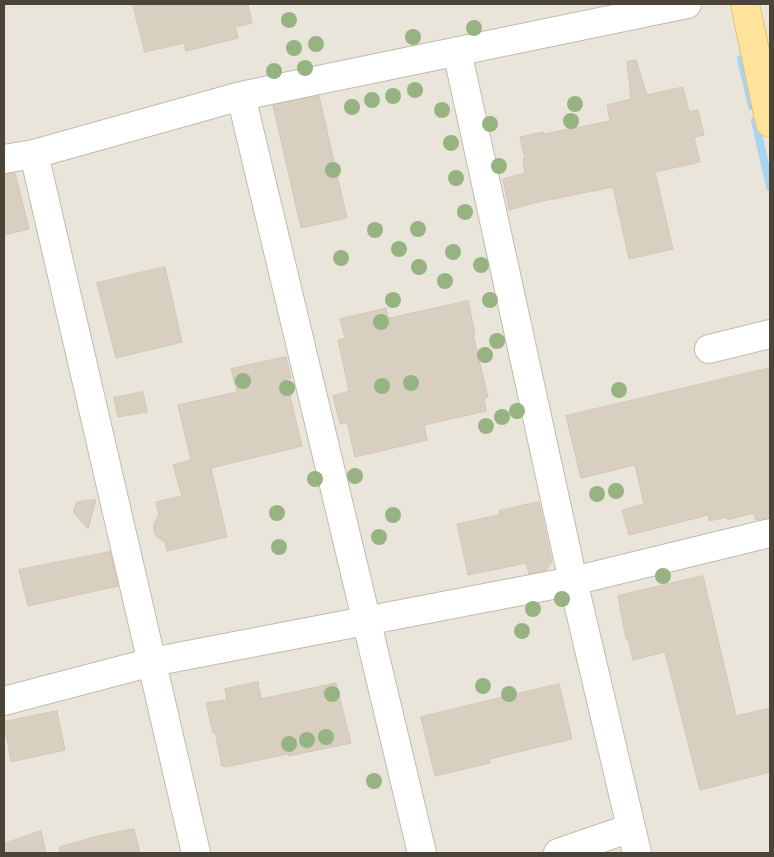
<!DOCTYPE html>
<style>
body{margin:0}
#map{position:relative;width:774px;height:857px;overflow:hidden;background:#f6f3ec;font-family:"Source Sans 3",sans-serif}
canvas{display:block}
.frame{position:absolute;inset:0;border:5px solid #4b4439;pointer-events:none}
</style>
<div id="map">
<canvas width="774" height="857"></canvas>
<div class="frame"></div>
</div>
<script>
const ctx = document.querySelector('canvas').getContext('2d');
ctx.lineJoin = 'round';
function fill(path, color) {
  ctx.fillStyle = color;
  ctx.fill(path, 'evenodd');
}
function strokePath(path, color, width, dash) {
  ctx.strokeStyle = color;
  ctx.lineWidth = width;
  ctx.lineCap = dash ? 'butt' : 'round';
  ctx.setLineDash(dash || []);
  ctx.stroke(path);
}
fill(new Path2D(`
 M4,4H770V853H4Z`), '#eae5da');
strokePath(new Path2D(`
 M741,59L752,106
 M755,121L770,187`), '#a9d4f2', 8);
const building = new Path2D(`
 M133,4H248L252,23L235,27L238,38L186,51L184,43L145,52Z
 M636,60L647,95L683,87L689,112L698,110L704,135L694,137L700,162L655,172L673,249L629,259L613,187L538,202L509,210L503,179L525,173L523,159H525L520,137L543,132L544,134L610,121L607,105L631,99L627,62Z
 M319,96L347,218L301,228L273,105Z
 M15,173L29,229L4,235V174Z
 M165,267L182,342L116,358L97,283Z
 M468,301L475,334H473L488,397L484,398L486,411L424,425L427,440L355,457L347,422L340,424L333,396L349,391L338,340L345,338L340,319L386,308L388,318Z
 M286,357L291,378L286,379L302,446L211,468L227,537L167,551L165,542L157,537L154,532V524L159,515L156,502L182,496L173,465L191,460L178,405L237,392L231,369Z
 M770,368V518L756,520L754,513L727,520V517L709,521L708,515L629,535L622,510L644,504L635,465L581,478L566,416Z
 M143,392L147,412L118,417L114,398Z
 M96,500L88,529L73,512L77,502Z
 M539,502L552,562L546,570L529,574L526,563L468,575L457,524L499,515V511Z
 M110,552L118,586L28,606L19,570Z
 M703,576L736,716L770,708V772L700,790L665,652L633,660L628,638L626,639L618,596Z
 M258,682L261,699L336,683L351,743L289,756L288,754L225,767V766H222L215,732L213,733L206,703L227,700L225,689Z
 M559,684L572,739L489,759L490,763L435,776L421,717Z
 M57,711L65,750L11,762L4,722Z
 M134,829L140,853H60L59,847L98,836Z
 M41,831L46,853H4V844Z`);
fill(building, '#d8cfc1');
strokePath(building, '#d3c7b4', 1);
const minor = new Path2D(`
 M457,51L573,581L637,853
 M241,96L422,853
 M34,154L196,853
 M4,159L34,154L241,96L687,4
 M709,349L770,334
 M4,701L152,662L573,581L770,533
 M558,853L631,828`);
const major = new Path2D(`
 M745,4L770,123`);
strokePath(minor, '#c2bbae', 30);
strokePath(major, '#e6c16a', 30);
strokePath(minor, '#fff', 28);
strokePath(major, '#ffe39c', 28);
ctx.fillStyle = '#97b381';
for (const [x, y] of [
 [289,20],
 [474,28],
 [413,37],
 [316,44],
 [294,48],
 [305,68],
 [274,71],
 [415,90],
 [393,96],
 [372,100],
 [575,104],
 [352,107],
 [442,110],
 [571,121],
 [490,124],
 [451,143],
 [499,166],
 [333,170],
 [456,178],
 [465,212],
 [418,229],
 [375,230],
 [399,249],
 [453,252],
 [341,258],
 [481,265],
 [419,267],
 [445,281],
 [393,300],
 [490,300],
 [381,322],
 [497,341],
 [485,355],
 [243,381],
 [411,383],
 [382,386],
 [287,388],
 [619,390],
 [517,411],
 [502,417],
 [486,426],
 [355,476],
 [315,479],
 [616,491],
 [597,494],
 [277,513],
 [393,515],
 [379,537],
 [279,547],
 [663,576],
 [562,599],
 [533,609],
 [522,631],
 [483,686],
 [332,694],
 [509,694],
 [326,737],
 [307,740],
 [289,744],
 [374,781]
]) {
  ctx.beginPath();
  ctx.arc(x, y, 8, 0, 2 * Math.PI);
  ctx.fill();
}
</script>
